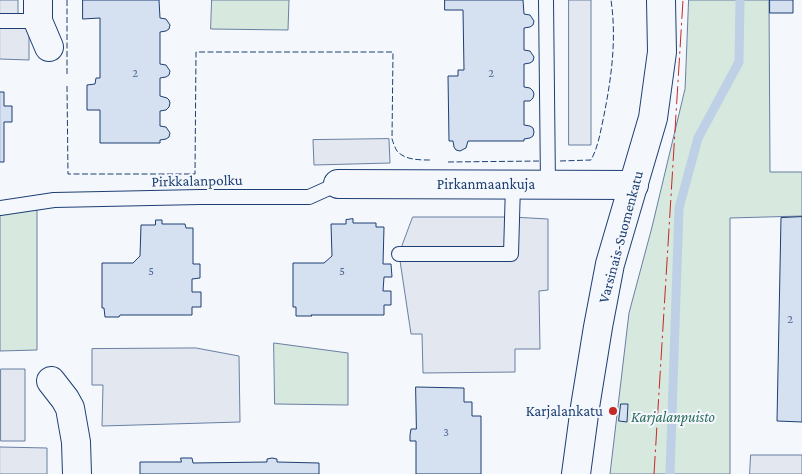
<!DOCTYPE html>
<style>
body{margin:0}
canvas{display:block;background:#f4f7fb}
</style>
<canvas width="802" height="474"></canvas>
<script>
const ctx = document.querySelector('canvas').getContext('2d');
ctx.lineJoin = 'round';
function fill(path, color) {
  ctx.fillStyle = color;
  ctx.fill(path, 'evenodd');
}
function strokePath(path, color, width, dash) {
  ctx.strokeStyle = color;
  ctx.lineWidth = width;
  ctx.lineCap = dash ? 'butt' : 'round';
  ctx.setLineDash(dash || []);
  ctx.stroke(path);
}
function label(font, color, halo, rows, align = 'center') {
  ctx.font = font + ' "Crimson Pro",serif';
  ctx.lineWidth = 4;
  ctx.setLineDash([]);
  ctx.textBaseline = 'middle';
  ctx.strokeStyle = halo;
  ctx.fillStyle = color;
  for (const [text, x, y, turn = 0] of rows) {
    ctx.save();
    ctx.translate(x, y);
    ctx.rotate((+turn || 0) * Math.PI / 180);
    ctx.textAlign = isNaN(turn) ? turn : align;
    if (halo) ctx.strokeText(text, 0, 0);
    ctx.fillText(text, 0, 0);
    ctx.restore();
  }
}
const green = new Path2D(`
 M212,0H289L288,30L211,29Z
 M689,0H769L770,172H802V216L730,218V474H610L629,313L652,227L685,89Z
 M37,210V350L0,351V214Z
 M274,343L348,353V405L275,404Z`);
fill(green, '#d7e8df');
strokePath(green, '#687fa3', 1);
const parking = new Path2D(`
 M0,0H18V21H29V60L0,59Z
 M569,0H591V145H569Z
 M389,139L390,163L314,165L313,140Z
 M413,217H512L548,219V290L539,291L540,349H515V372L423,373L422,334H411L399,254Z
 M196,348L239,356L240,422L102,426L103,385H92V349Z
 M1,369H25V441H1Z
 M0,447L47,448V474H0Z
 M751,455H802V474H750Z`);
fill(parking, '#e3e8f0');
strokePath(parking, '#687fa3', 1);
strokePath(new Path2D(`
 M670,474L679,208L698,138L739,62L740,0`), '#bed0e5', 9);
const building = new Path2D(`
 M83,0H159L160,18L166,19L170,25L169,29L166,31L160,32V64L166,65L170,71L169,75L166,77L160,78V96L167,98L169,100L170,103L169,107L166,110L160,111V126L166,127L170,133L169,137L166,139L160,140V143H100V110H87V85L95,84L96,78H100V18L83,19Z
 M445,0H523L524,14L530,15L534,21L533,25L530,27L524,28V50L530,51L534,57L533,61L530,63L524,64V87L530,88L533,91L534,94L533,98L530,101H524V125L530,126L533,128L534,132L533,136L530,138L524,139V141H468L466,148L460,151L456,150L454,147L453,141H449L448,76H458V70H464L463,10H445Z
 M770,0H793V13H770Z
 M0,92H4V106H12V122H4V162H0Z
 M802,217V422L777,421L781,218Z
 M353,219V223H376V227H384L383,264H391L392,277H384L383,291H391V305H384V315H311L312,316H296V307H293V263H324L332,256L331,224H346V220Z
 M156,220H162V224H185L186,228H193V264H200V278L192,279V292H201V307H192V315H120L119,317H105L104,308H102V263H133L140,256L141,225H155Z
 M416,387L464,388V402H472V416H481V474H416V441H410V435L411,429H416Z
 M621,404H628L627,422L619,421Z
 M181,458H192L193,463L267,462V459L272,458L277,459V462L319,463V474H140V462H181Z`);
fill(building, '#d5e0f0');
strokePath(building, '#1d3f73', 1);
const lane = new Path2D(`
 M546,0L548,185
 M0,21H38
 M0,208L54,200L200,197H309L338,184
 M399,254H511L513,185`);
const street = new Path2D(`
 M38,0V21L49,47
 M338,184L634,185
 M51,381L65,399L70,408L76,442L77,474`);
const secondary = new Path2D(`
 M576,474L585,407L598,327L610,264L653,118L662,52L661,0`);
strokePath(lane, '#1d3f73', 16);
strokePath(street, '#1d3f73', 30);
strokePath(secondary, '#1d3f73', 30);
strokePath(lane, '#f4f7fb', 14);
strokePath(street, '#f4f7fb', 28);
strokePath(secondary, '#f4f7fb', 28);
strokePath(new Path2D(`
 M67,74V0
 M67,86L68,174H195L196,52H393L392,139C393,142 395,148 397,151C405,160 419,160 430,160
 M560,161L591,160C598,147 600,134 603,120C611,81 617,40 611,0
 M448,162L541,161`), '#1d3f73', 1, [6, 2.5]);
strokePath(new Path2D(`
 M654,474L683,0`), '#c62828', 1, [18, 4, 2.5, 4]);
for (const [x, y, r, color] of [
 [613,411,5,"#c62828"]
]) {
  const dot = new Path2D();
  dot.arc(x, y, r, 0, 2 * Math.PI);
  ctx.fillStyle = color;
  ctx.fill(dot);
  strokePath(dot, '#f4f7fb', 2);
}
label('12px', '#4b6792', null, [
 ["2",135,73],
 ["2",491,73],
 ["5",151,271],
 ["5",342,271],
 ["2",790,319],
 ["3",446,432]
]);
label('15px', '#1d3f73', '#f4f7fb', [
 ["Pirkkalanpolku",197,181,-1],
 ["Pirkanmaankuja",486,184],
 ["Varsinais-Suomenkatu",621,237,-75]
]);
label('15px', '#1d3f73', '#f4f7fb', [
 ["Karjalankatu",603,411]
], 'right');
label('italic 15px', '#2c6c60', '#f4f7fb', [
 ["Karjalanpuisto",673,417]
]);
</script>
